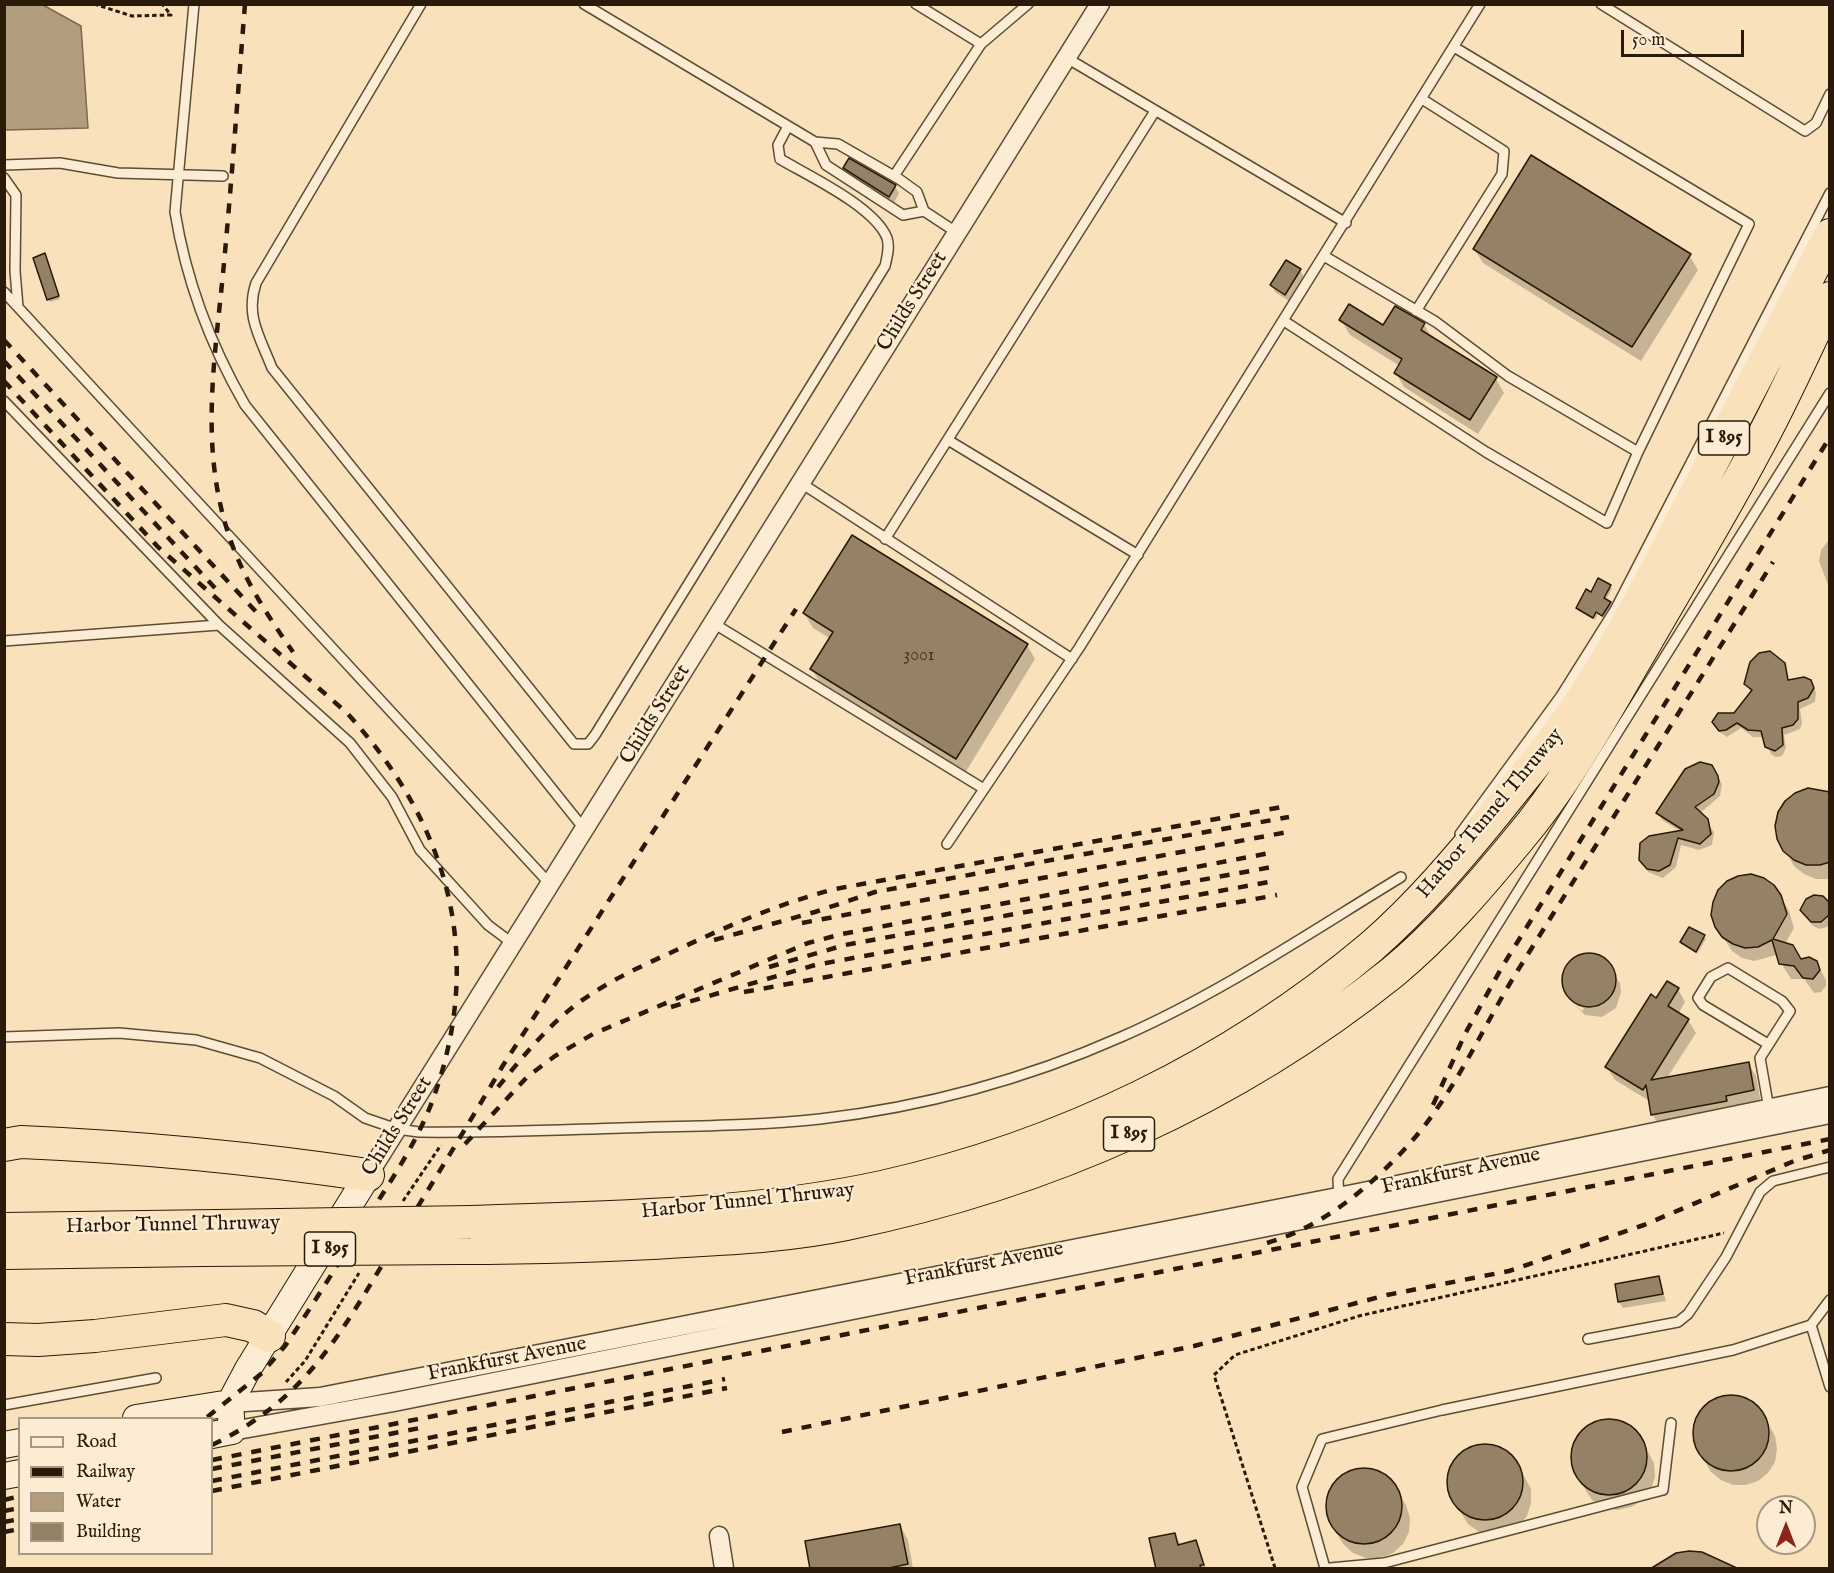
<!DOCTYPE html>
<style>
body{margin:0}
#map{position:relative;width:1834px;height:1573px;overflow:hidden;background:#f9e2bb;font-family:"IM FELL English",serif}
canvas{display:block}
.frame{position:absolute;inset:0;border:6px solid #291a09;pointer-events:none}
.legend{position:absolute;left:18px;top:1417px;width:195px;height:138px;box-sizing:border-box;background:#fbecd3;border:2px solid #a79882;margin:0;padding:8px 10px;list-style:none;font-size:18px;color:#291a09}
.legend li{display:flex;align-items:center;gap:12px;height:30px}
.legend b{width:30px;border:2px solid #a79882}
.north{position:absolute;left:1756px;top:1495px;width:60px;height:60px;box-sizing:border-box;background:#fbecd3;border:2px solid #a79882;border-radius:50%;rotate:0deg;font-size:16px;font-weight:700;line-height:24px;text-align:center;color:#291a09}
.north::after{content:'';display:block;margin:auto;width:21px;height:27px;background:#8f2418;clip-path:polygon(50% 0,100% 100%,50% 72%,0 100%)}
.scale{position:absolute;left:1621px;top:30px;width:123px;height:27px;box-sizing:border-box;border:3px solid #291a09;border-top:0;padding-left:8px;font-size:18px;line-height:21px;white-space:nowrap;color:#291a09;-webkit-text-stroke:4px #fbecd3;paint-order:stroke}
</style>
<div id="map">
<canvas width="1834" height="1573"></canvas>
<div class="frame"></div>
<ul class="legend">
<li><b style="height:8px;background:#fbecd3"></b>Road</li>
<li><b style="height:8px;background:#291a09"></b>Railway</li>
<li><b style="height:16px;background:#b29e7e"></b>Water</li>
<li><b style="height:16px;background:#958266"></b>Building</li>
</ul>
<div class="north">N</div>
<div class="scale">50 m</div>
</div>
<script>
const ctx = document.querySelector('canvas').getContext('2d');
ctx.lineJoin = 'round';
function fill(path, color) {
  ctx.fillStyle = color;
  ctx.fill(path, 'evenodd');
}
function strokePath(path, color, width, dash) {
  ctx.strokeStyle = color;
  ctx.lineWidth = width;
  ctx.lineCap = dash ? 'butt' : 'round';
  ctx.setLineDash(dash || []);
  ctx.stroke(path);
}
function label(font, color, halo, rows, align = 'center') {
  ctx.font = font + ' "IM FELL English",serif';
  ctx.lineWidth = 4.5;
  ctx.setLineDash([]);
  ctx.textBaseline = 'middle';
  ctx.strokeStyle = halo;
  ctx.fillStyle = color;
  for (const [text, x, y, turn = 0] of rows) {
    ctx.save();
    ctx.translate(x, y);
    ctx.rotate((+turn || 0) * Math.PI / 180);
    ctx.textAlign = isNaN(turn) ? turn : align;
    if (halo) ctx.strokeText(text, 0, 0);
    ctx.fillText(text, 0, 0);
    ctx.restore();
  }
}
const water = new Path2D(`
 M4,5H43L81,26L88,128L5,130Z`);
fill(water, '#b29e7e');
strokePath(water, '#7b694f', 1.5);
fill(new Path2D(`
 M849,160L895,186L899,193L894,203L849,175L845,168Z
 M1474,249L1689,255L1698,270L1641,361L1483,263Z
 M46,258L60,299L50,302L49,299Z
 M1287,262L1300,270L1304,277L1289,301L1275,292L1271,285Z
 M1341,320L1383,328L1424,324L1432,339L1496,379L1504,393L1478,434L1404,387L1396,373L1400,366L1350,335Z
 M1830,539V590L1819,561L1821,550Z
 M1610,586L1612,589L1605,601L1611,606L1604,618L1598,614L1595,620L1579,611L1578,608L1591,594Z
 M804,613L1027,645L1035,659L965,773L820,684L812,669L831,639L813,628Z
 M1770,653L1780,659L1789,682L1812,685L1816,692L1815,702L1800,709L1802,723L1800,729L1784,735L1786,748L1782,756L1776,757L1771,754L1764,737H1753L1741,728L1727,737L1718,731L1715,725L1735,714L1752,693L1745,684Z
 M1700,763L1711,767L1722,784L1720,796L1699,814L1714,832L1712,845L1699,850L1681,845L1676,867L1663,878L1648,872L1639,849L1650,837L1680,831L1662,820L1658,813L1690,766Z
 M1808,790L1830,794L1829,879H1816L1804,874L1794,866L1778,838Z
 M1780,896L1789,911L1794,928L1785,944L1800,960L1818,965L1826,980V986L1821,992L1814,993L1804,979H1791L1776,955L1754,961L1742,958L1732,951L1716,926Z
 M1830,907V926L1820,929L1813,926L1801,910Z
 M1704,936L1706,939L1697,954L1681,942Z
 M1587,955L1603,959L1620,983L1621,992L1616,1008L1602,1017L1585,1015L1571,1001L1582,1011L1584,1009L1566,992L1564,975L1567,968L1579,957Z
 M1678,989L1685,1002L1678,1014L1688,1020L1696,1033L1667,1078L1748,1063L1756,1076L1761,1103L1660,1128L1653,1115L1651,1102L1615,1080L1607,1067L1657,1000Z
 M1659,1278L1666,1301L1623,1308L1619,1302Z
 M1725,1396H1738L1750,1401L1760,1409L1775,1436L1777,1449L1775,1462L1768,1473L1758,1481L1746,1485H1733L1721,1480L1711,1472L1695,1445L1693,1432L1696,1420L1703,1408L1713,1400Z
 M1602,1420H1616L1629,1425L1639,1435L1654,1463L1655,1477L1651,1489L1643,1500L1631,1507L1617,1510L1604,1507L1592,1500L1575,1473L1572,1460L1573,1446L1579,1434L1590,1425Z
 M1480,1445L1494,1446L1506,1451L1516,1461L1531,1489V1503L1527,1516L1518,1526L1492,1535L1479,1532L1468,1524L1451,1496L1448,1483L1450,1470L1457,1458L1467,1449Z
 M1363,1468L1377,1471L1389,1478L1406,1505L1410,1518L1409,1532L1403,1544L1393,1553L1380,1558H1366L1353,1553L1343,1544L1327,1516L1326,1503L1330,1489L1338,1478L1350,1471Z
 M900,1525L908,1540L913,1568H812Z
 M1174,1534L1181,1545L1195,1542L1206,1568H1158Z`), '#0003');
const building = new Path2D(`
 M1531,155L1691,254L1632,347L1473,249Z
 M849,158L896,185L889,197L843,168Z
 M45,253L59,296L47,300L33,258Z
 M1286,260L1301,269L1285,295L1270,285Z
 M1349,304L1383,325L1395,306L1425,323L1421,330L1497,377L1470,420L1394,373L1402,359L1339,320Z
 M852,535L1028,644L956,759L810,669L833,632L803,613Z
 M1598,578L1611,585L1604,598L1611,602L1602,616L1596,612L1593,618L1576,608L1586,589L1591,592Z
 M1770,651L1785,663L1788,680L1804,677L1811,680L1814,688L1808,698L1798,702V719L1793,725L1782,728L1783,745L1775,751L1765,747L1761,731L1748,730L1737,723L1726,730L1719,731L1712,722L1718,713H1734L1752,690L1744,684L1750,662L1759,653Z
 M1700,762L1712,765L1718,776L1719,782L1714,794L1695,807L1708,819L1711,834L1700,844L1678,838L1670,865L1659,871L1647,869L1639,860L1640,843L1649,836L1683,830L1656,813L1685,769Z
 M1808,788L1830,792V862L1820,865H1806L1794,860L1783,851L1777,839L1775,826L1778,812L1785,801L1795,793Z
 M1751,874L1764,878L1774,885L1781,895L1787,914L1773,939L1793,945L1801,959L1809,957L1817,961L1820,970L1813,979L1803,978L1794,966L1779,964L1772,940L1758,947L1745,948L1733,944L1722,937L1715,927L1711,915L1713,902L1718,890L1727,881L1738,876Z
 M1814,895L1823,896L1830,903V914L1821,922H1811L1800,910L1806,899Z
 M1689,927L1705,935L1696,952L1680,942Z
 M1562 980a27 27 0 1 1 54 0a27 27 0 1 1-54 0Z
 M1667,981L1679,988L1668,1006L1689,1019L1651,1080L1749,1062L1754,1090L1726,1096L1727,1101L1651,1115L1646,1085L1643,1090L1605,1067L1651,994L1656,998Z
 M1659,1276L1663,1294L1618,1302L1615,1284Z
 M1693 1433a38 38 0 1 1 76 0a38 38 0 1 1-76 0Z
 M1571 1457a38 38 0 1 1 76 0a38 38 0 1 1-76 0Z
 M1447 1482a38 38 0 1 1 76 0a38 38 0 1 1-76 0Z
 M1326 1506a38 38 0 1 1 76 0a38 38 0 1 1-76 0Z
 M900,1524L908,1564L884,1569H810L805,1541Z
 M1175,1533L1178,1545L1196,1540L1204,1565H1200L1201,1569H1156L1149,1538Z
 M1689,1551L1702,1552L1739,1569H1650L1676,1553Z`);
fill(building, '#958266');
strokePath(building, '#291a09', 1.5);
const service = new Path2D(`
 M194,4L175,212C186,280 211,346 245,405L585,830
 M421,4L256,283C245,316 260,337 272,368L574,744H588L595,735L885,266C887,257 890,248 887,238C875,207 809,176 780,159L778,145L788,126
 M584,4L815,142
 M1601,4L1805,131L1816,123L1830,94
 M981,44L1028,4
 M1454,47L1749,224L1638,452
 M1065,57L1346,223
 M4,165L60,163L118,173L223,176
 M894,176L981,44L916,4
 M4,178L16,195L15,271L18,307
 M924,211L903,215L826,165L815,142L838,144L899,179L917,192L924,211L956,232
 M4,292L549,883
 M1416,311L1502,174L1504,151L1422,99
 M1284,321L1486,452L1607,523L1638,452L1508,376L1436,322L1324,256
 M4,401L219,625L350,743L392,797L420,850L488,925L512,943
 M948,440L1138,555
 M801,483L1072,659
 M885,539L1155,111
 M713,623L984,789
 M4,641L219,625
 M1460,834L1561,696L1615,610L1830,193
 M947,844L1079,648L1480,4
 M4,1037L119,1033L196,1040L260,1058L334,1096L365,1118L397,1129L419,1132C486,1133 554,1130 622,1128C688,1126 754,1126 820,1119C923,1107 1026,1079 1121,1037C1219,994 1309,933 1401,877
 M1768,1044L1703,1005L1698,998L1711,977L1728,968L1782,1001L1790,1011L1760,1058L1769,1109
 M1339,1200L1338,1179L1830,393
 M1811,1325L1830,1300
 M1588,1339L1678,1322L1688,1314L1726,1257L1760,1192L1773,1181L1830,1167
 M4,1405L156,1378
 M1325,1568L1302,1487L1322,1439L1442,1410L1733,1350L1811,1325L1830,1387
 M1330,1568L1384,1563L1663,1490L1671,1423`);
const minor = new Path2D(`
 M368,1175L1100,4
 M230,1403L320,1397L1358,1193L1830,1096
 M232,1431L394,1402L1830,1114
 M719,1536L724,1568`);
const secondary = new Path2D(`
 M136,1418L230,1403
 M212,1435L232,1431L230,1403L248,1369L368,1175
 M4,1445L20,1442
 M4,1476L20,1473`);
const motorway = new Path2D(`
 M4,1145L21,1142C137,1147 254,1158 368,1175
 M470,1222C607,1217 748,1216 882,1187C1061,1147 1231,1065 1371,947C1418,906 1458,859 1497,811C1522,779 1549,748 1572,715C1600,674 1624,630 1648,586L1830,235
 M4,1229L216,1226
 M457,1248C533,1248 608,1246 684,1241C738,1238 793,1235 846,1224C1046,1183 1234,1100 1393,972C1439,934 1480,886 1518,840C1569,780 1606,710 1646,642C1682,579 1720,517 1754,453C1782,403 1805,350 1830,298
 M4,1253L202,1250
 M4,1339L38,1340L95,1336L226,1320L253,1326L269,1336`);
strokePath(service, '#5d4c36', 12);
strokePath(minor, '#5d4c36', 21);
strokePath(secondary, '#291a09', 28);
strokePath(motorway, '#291a09', 34);
strokePath(new Path2D(`
 M94,4L132,16L171,15L162,4
 M403,1201L441,1145
 M286,1382L305,1361L359,1273
 M1275,1568L1214,1375L1235,1355L1359,1316L1724,1233`), '#291a09', 3, [4.5, 3]);
strokePath(service, '#fbecd3', 9);
strokePath(minor, '#fbecd3', 18);
strokePath(secondary, '#fbecd3', 26);
strokePath(motorway, '#f9e2bb', 32);
strokePath(new Path2D(`
 M245,4C238,91 232,177 224,263C217,340 203,421 219,498C231,559 258,602 293,652
 M4,340L259,615
 M4,361L215,588
 M4,381L158,547L347,713C449,825 486,956 432,1102C416,1144 390,1182 366,1220C339,1262 313,1305 285,1346L262,1373L206,1418
 M802,923L1293,831
 M714,940L815,912L875,892L1289,817
 M769,967L845,945L1272,867
 M744,992L1277,895
 M671,1007L815,965L1274,881
 M498,1087C521,1059 544,1030 573,1007C605,982 644,965 681,948C732,924 781,903 835,889L1287,806
 M1433,1105L1465,1034L1502,967L1830,437
 M465,1144L527,1077L555,1056L593,1034L808,943L842,934L1270,853
 M1267,1243C1319,1228 1364,1192 1401,1153C1453,1099 1479,1033 1518,970C1603,834 1688,698 1773,562
 M782,1432L1194,1346L1387,1295L1509,1271L1644,1225L1794,1161L1830,1150
 M212,1445C311,1397 343,1328 398,1239C433,1182 468,1125 502,1067L796,609
 M212,1460L1830,1139
 M212,1469L420,1428
 M212,1481L725,1379
 M212,1491L727,1388
 M4,1500L20,1496
 M4,1511L20,1508
 M4,1522L20,1519
 M4,1532L20,1529`), '#291a09', 4.5, [10, 10]);
const motorwayBridge = new Path2D(`
 M216,1226L470,1222
 M202,1250L457,1248`);
strokePath(motorwayBridge, '#291a09', 34, []);
strokePath(motorwayBridge, '#f9e2bb', 32);
label('18px', '#443420', null, [
 ["3001",919,656]
]);
for (const [x, y, w] of [
 [1724,438,51],
 [1129,1134,51],
 [330,1249,51]
]) {
  const box = new Path2D();
  box.roundRect(x - w / 2, y - 17, w, 34, 4.5);
  ctx.fillStyle = '#fbecd3';
  ctx.fill(box);
  strokePath(box, '#291a09', 1.5);
}
label('bold 20px', '#291a09', null, [
 ["I 895",1724,438],
 ["I 895",1129,1134],
 ["I 895",330,1249]
]);
label('21px', '#291a09', '#fbecd3', [
 ["Childs Street",913,302,-58],
 ["Childs Street",656,715,-58],
 ["Harbor Tunnel Thruway",1491,814,-50],
 ["Childs Street",398,1127,-58],
 ["Frankfurst Avenue",1461,1172,-12],
 ["Harbor Tunnel Thruway",748,1202,-6],
 ["Harbor Tunnel Thruway",173,1226,-1],
 ["Frankfurst Avenue",984,1265,-11],
 ["Frankfurst Avenue",507,1360,-11]
]);
</script>
